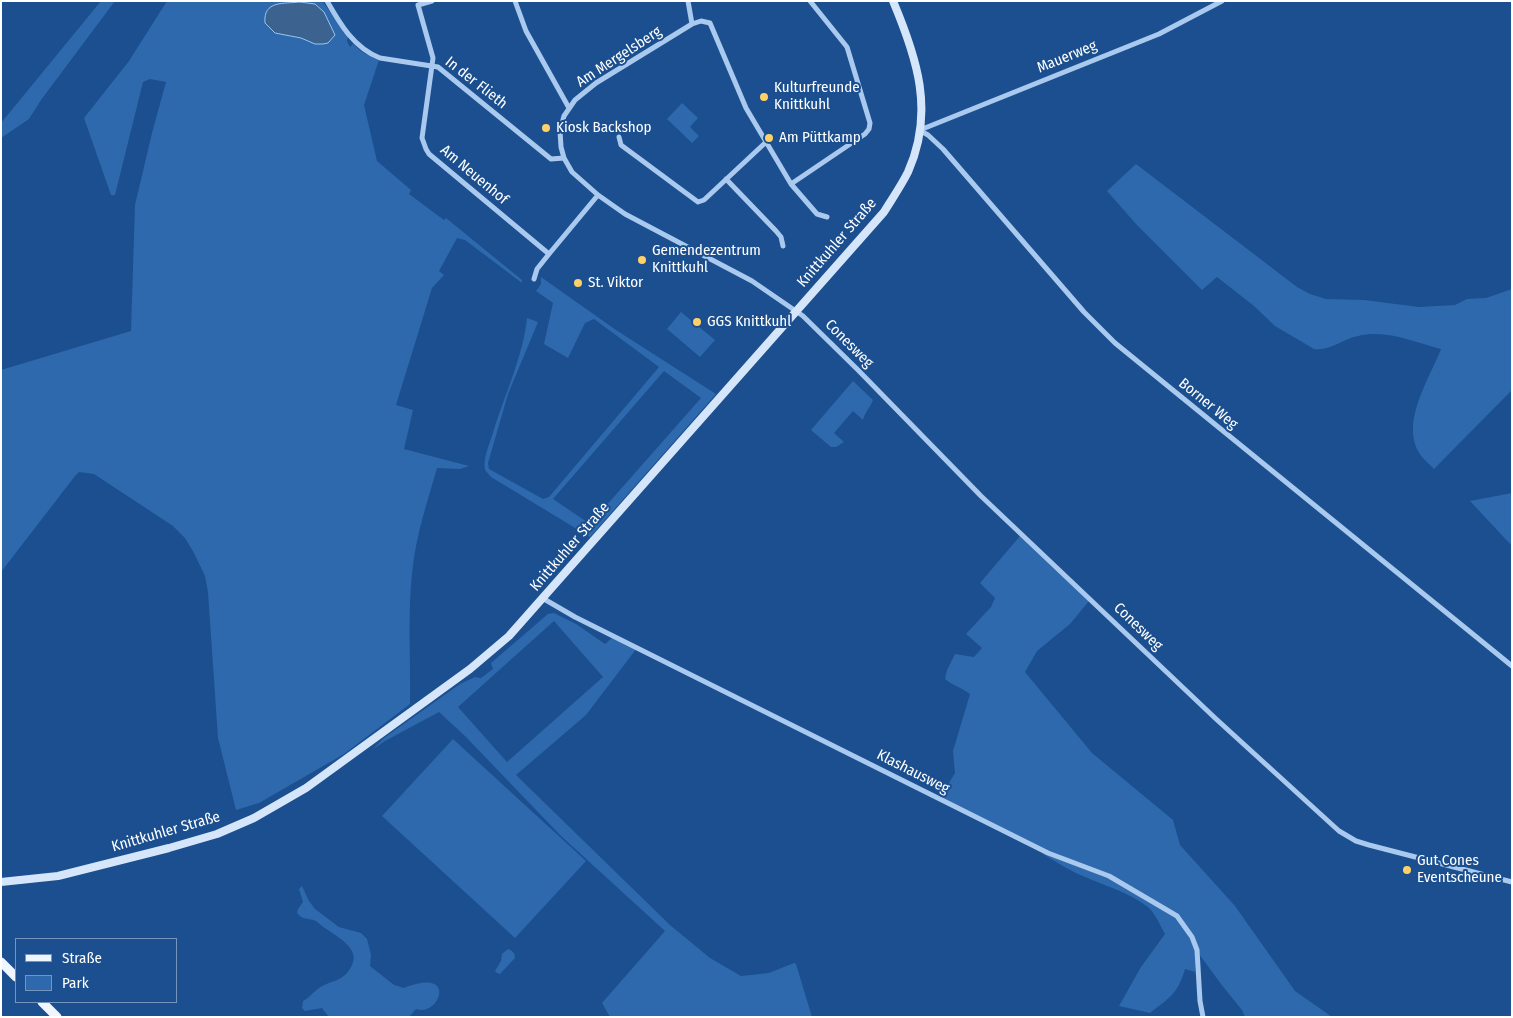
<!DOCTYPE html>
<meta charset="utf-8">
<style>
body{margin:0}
#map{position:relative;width:1513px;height:1018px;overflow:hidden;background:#1b4f8f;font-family:"Fira Sans Condensed",sans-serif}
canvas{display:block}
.frame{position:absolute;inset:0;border:2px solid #fff;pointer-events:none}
.legend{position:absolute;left:15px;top:938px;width:162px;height:65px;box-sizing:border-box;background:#1b4f8f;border:1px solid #7695bc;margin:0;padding:6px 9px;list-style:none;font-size:15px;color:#fff}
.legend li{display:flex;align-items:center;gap:10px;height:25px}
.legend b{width:25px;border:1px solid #7695bc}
</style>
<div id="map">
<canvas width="1513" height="1018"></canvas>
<div class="frame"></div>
<ul class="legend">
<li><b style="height:6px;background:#f0f6ff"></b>Straße</li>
<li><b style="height:14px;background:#2e69ad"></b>Park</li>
</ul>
</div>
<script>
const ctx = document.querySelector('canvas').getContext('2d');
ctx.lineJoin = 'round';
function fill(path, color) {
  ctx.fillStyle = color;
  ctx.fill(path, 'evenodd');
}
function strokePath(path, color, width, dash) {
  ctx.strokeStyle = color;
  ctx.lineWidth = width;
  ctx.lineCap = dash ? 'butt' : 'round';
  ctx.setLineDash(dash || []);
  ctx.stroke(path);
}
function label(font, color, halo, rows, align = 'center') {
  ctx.font = font + ' "Fira Sans Condensed",sans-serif';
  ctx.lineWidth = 4;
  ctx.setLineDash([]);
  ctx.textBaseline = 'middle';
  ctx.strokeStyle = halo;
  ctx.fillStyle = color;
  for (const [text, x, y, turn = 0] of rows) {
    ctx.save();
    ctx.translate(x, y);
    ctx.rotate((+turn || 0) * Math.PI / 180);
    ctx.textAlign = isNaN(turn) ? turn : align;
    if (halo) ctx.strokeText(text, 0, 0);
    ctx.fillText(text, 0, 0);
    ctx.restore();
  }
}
fill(new Path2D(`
 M101,1H115L41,100L29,119L1,138V123Z
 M167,1L323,2L348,37L347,41L350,47L353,44L362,52L379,60L364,105L377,161L411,190L409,194L444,220L446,218L522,280V283L465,240L457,238L439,271L444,275L432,288L396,405L413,410L404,449L469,466L460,469L437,468C428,500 417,532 413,565C407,611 411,658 410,704L344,754L259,803L236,810L218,738L208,592L205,576L194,553L185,538L173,526L94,474L79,472L75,476L1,572V370L131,331L135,205L152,133L166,82L150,79L143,82L115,195H111L84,118L129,61Z
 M682,103L698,118L690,127L699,136L692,143L667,119Z
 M1136,164L1297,287L1310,294L1326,299L1364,300L1419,307L1455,305L1467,299L1486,298L1512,289V390L1434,469C1431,465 1426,462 1423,458C1397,427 1429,380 1441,349C1413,342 1387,329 1358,336C1342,339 1331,351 1314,349L1275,326L1254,306L1217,277L1202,290L1136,224L1107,191Z
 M541,277L616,330L716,394L590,537L491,477L485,470C483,458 489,445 493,433C504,396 523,357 527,318L538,322L508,394L488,463L489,469L543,499L549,497L659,367L594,319L585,323L568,358L544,344L553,303L536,291L541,284ZM664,371L701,398L590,524L553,499Z
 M681,312L715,340L700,357L667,329Z
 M853,381L873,400C870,408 865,412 863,420L853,411L834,433L844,442L836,447H831L811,430Z
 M1512,493V546L1470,501Z
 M1020,536L1089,601L1070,624L1037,651L1025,672L1092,753L1173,820L1180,845L1235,906L1295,991L1332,1017H1245L1242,1010L1221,984L1199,954L1177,916L1126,884L1048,852L940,798L955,773L953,751L970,694C961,687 953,686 945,679L947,670L955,654L974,657L982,648L966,634L991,607L995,598L980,583Z
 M554,613L576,624L605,644L613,637L637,648L586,715L516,775L670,925L710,958L741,976L769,973L794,963L796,964L812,1017H610L602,1003L665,931L561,836L465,736L439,712L385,741L372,750L384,738L460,684L475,677L481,678L493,669L491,663L548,614ZM554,621L603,677L507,762L458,707Z
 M453,739L586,861L515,938L382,816Z
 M1042,853L1049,854L1109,876L1176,918L1181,922L1197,950L1195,972L1185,969C1178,994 1169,998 1150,1013L1119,1006L1141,967L1165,934C1160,925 1156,915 1149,908C1132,894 1109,887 1090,879C1072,872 1057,863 1042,853Z
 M302,886L309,901L315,909L339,927L361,933L367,939L371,955L370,966L394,985L404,988C459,966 439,1018 416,1009L409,1017H329L322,1008L305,1011L302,1008L303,1001C309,998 312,993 318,989C330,979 343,984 352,965C360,949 339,938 328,930C324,928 320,924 316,921C311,919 305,919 301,917L297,913L298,909L303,902L299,889Z
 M508,949C513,951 515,953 515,958L500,974L497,973L495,971L501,961L502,954Z`), '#2e69ad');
const water = new Path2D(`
 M300,2L315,4L324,12L335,35L328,43L323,44H315L301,38L275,33L265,23C263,0 284,4 300,2Z`);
fill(water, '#3c6290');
strokePath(water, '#9cc4f0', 1);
strokePath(new Path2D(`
 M327,1C340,24 354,48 380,58L438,67L551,159L564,158
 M432,1L418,5L433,58L422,138L426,149L429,154L549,254L598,195
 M515,1L526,31L569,108
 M688,1L692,24
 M810,1L847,47L870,123L869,129L865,134L791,184L817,214L827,217
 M919,130L928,135L943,149L1084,312L1115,343L1512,666
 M920,130L1159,34L1222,1
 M619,137L621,145L698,202L704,200L765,143
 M726,179L776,231L781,237L783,246
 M791,184L746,108L710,23L701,21L692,24L596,83L575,100L564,116L560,131L561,147L564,158L572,172L598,195L625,214L752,281L803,316L858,370L981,496L1215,718L1339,831L1356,841L1369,845L1512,882
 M534,279L537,269L549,254
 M544,599L575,617L1048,853L1109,876L1177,916L1192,937L1197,950L1200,1001L1203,1017`), '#a9c9ee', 5);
strokePath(new Path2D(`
 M1,882L58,876L169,848L217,834L254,818L306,788L470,669L509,636L884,212C892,199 901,186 908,172C935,112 917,58 893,1`), '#d6e6fa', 8);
strokePath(new Path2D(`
 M1,962L16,977
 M42,1002L57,1017`), '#f0f6ff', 9);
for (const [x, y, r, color] of [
 [764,97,5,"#ffd166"],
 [546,128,5,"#ffd166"],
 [769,138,5,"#ffd166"],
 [642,260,5,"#ffd166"],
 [578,283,5,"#ffd166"],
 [697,322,5,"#ffd166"],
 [1407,870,5,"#ffd166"]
]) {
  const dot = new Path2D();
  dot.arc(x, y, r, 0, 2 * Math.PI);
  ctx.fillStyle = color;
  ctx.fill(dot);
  strokePath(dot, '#1b4f8f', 2);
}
label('15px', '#fff', '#1b4f8f', [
 ["Am Mergelsberg",619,57,-33],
 ["Mauerweg",1067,57,-22],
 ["In der Flieth",476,83,38],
 ["Am Neuenhof",474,175,40],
 ["Knittkuhler Straße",837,243,-49],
 ["Conesweg",849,344,45],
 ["Borner Weg",1208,404,39],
 ["Knittkuhler Straße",570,547,-49],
 ["Conesweg",1138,627,44],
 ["Klashausweg",913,772,27],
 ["Knittkuhler Straße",166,832,-16]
]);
label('15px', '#fff', '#1b4f8f', [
 ["Kulturfreunde",774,88],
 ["Knittkuhl",774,105],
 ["Kiosk Backshop",556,128],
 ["Am Püttkamp",779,138],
 ["Gemendezentrum",652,251],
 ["Knittkuhl",652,268],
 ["St. Viktor",588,283],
 ["GGS Knittkuhl",707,322],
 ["Gut Cones",1417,861],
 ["Eventscheune",1417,878]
], 'left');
</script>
